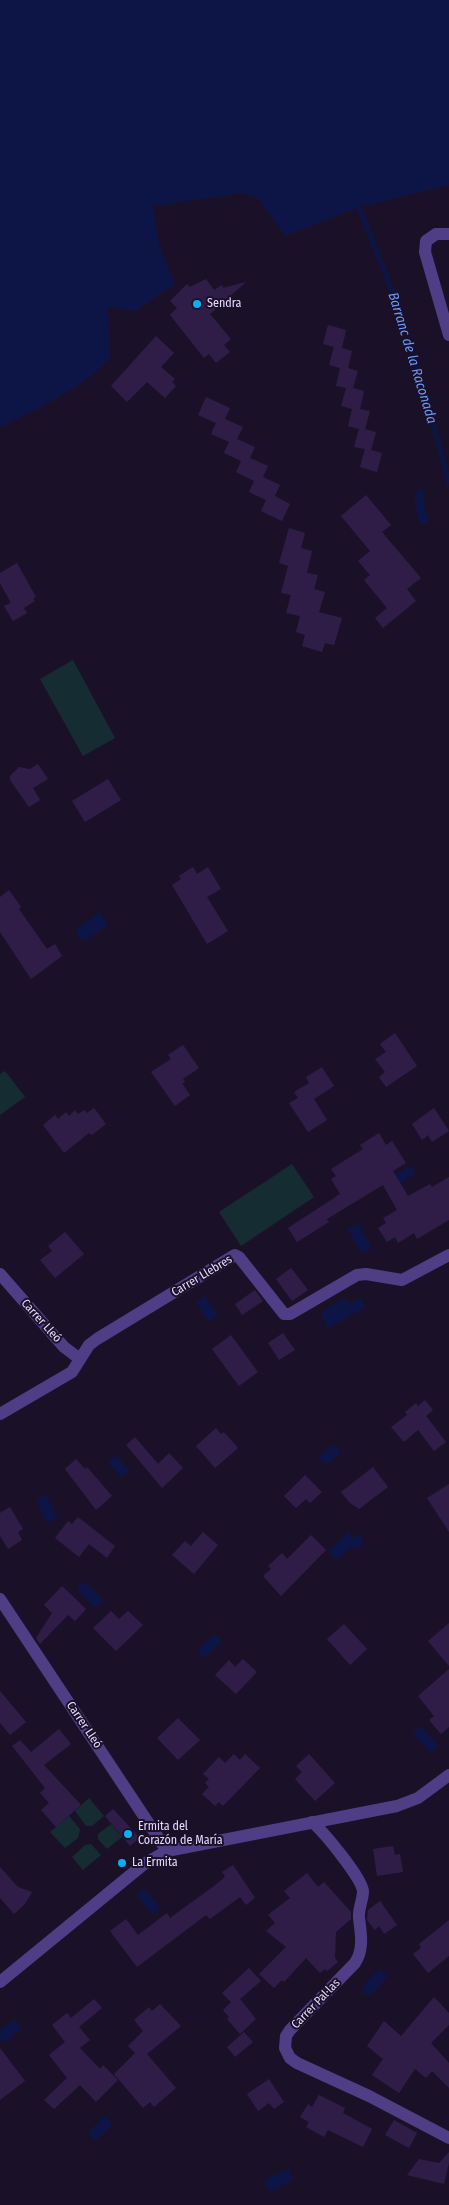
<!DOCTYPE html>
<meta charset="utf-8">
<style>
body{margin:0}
canvas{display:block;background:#1a1128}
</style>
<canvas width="449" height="2205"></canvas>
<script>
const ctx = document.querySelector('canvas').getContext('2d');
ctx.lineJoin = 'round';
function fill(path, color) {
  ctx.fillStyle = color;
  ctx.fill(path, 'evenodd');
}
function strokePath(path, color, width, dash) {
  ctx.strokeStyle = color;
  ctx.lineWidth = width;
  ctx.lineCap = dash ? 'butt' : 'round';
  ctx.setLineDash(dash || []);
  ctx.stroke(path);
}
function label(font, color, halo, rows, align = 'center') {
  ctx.font = font + ' "Fira Sans Condensed",sans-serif';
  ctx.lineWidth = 4;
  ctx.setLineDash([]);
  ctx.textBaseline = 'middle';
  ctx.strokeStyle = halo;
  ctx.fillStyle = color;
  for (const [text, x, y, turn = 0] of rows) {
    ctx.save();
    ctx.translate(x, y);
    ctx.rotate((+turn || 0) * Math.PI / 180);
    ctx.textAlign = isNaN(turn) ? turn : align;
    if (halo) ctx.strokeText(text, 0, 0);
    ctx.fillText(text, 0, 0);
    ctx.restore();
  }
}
fill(new Path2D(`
 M73,660L115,738L83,756L40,679Z
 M5,1071L25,1097L0,1115V1074Z
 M292,1164L314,1197L241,1246L219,1212Z
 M89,1798L104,1816L92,1826H86L75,1811Z
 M69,1816L80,1829L78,1838L65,1848L50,1832Z
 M111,1824L122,1837L107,1849L98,1839V1834Z
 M91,1844L101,1855L83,1870L72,1857L85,1845Z`), '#142c32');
fill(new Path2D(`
 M0,0H449V185L359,207L285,236L259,199L244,193L153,206L159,245L175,284L136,311L108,307L110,358C81,390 38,408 0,428Z
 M419,489L423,490L424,505L429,521L421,525L415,506V491Z
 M100,912L108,925L86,940L77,937L78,927Z
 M411,1165L416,1173L398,1184L393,1177Z
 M358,1223L372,1248L361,1253L348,1230Z
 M205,1296L218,1315L208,1321L196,1302Z
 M346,1298L350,1304L361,1298L365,1307L328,1328L320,1313Z
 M334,1444L341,1453L325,1465L318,1457Z
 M117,1455L129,1471L121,1478L108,1461Z
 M46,1495L57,1517L47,1523L36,1500Z
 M348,1532L352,1537L360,1536L364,1544L359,1548L351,1547L336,1560L328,1551Z
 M84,1581L104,1600L95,1608L76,1589Z
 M215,1634L222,1641L205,1658L197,1650Z
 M421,1726L438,1746L431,1753L413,1733Z
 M145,1889L160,1908L152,1914L137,1895Z
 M379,1968L388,1976L371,1995L364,1994L363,1986Z
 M15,2019L22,2028L3,2043L0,2039V2030Z
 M105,2116L113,2125L95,2141L87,2132Z
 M288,2169L293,2180L270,2192L264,2180Z`), '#0c1545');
strokePath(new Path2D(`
 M359,207L402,316L420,375L449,483`), '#0c1545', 5);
fill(new Path2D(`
 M206,279L214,290L222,285L223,288L246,282L210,314L231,339L224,345L230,352L216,363L209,354L204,358L170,315L177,308L170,301L187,284L190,287Z
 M328,325L346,330L342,348L352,351L348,368L358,371L353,388L364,391L360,409L370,411L365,429L376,432L371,450L382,453L377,472L360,467L365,449L354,447L359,429L348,426L352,409L341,406L346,388L336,386L340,368L329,365L334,347L323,344Z
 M156,336L174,353L161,367L175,379L172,382L176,386L165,398L147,382L127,402L111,386Z
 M206,397L230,408L225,419L243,427L237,439L255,447L250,458L268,466L263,477L280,485L275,496L290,504L282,521L261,511L266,500L249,492L254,481L236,472L241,461L224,453L229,442L211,434L216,423L198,415Z
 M366,495L391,525L382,532L421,578L407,589L416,601L383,628L375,618L387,608L364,580L370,575L358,561L370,551L341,516Z
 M289,528L305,533L301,548L312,551L307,573L318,575L314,589L325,592L319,612L342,618L334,645L325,643L322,652L302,646L305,635L296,632L300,616L286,613L291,595L281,593L288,566L279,563Z
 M17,563L36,597L33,599L35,601L24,608L27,613L13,621L4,606L11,603L0,583V573Z
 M38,764L48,779L33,788L40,800L29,807L10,780V776L19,767L30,769Z
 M108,779L121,800L85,822L72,801Z
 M193,867L197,874L208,867L221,889L207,897L228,931L207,944L172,885L181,879L179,876Z
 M9,890L21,907L19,909L47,949L55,944L62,956L31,979L0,932V897Z
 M395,1033L417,1066L386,1087L379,1077L385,1072L375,1059L386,1052L380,1044Z
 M183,1045L199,1068L183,1079L185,1082L182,1083L190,1095L175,1106L151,1072L171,1059L168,1055Z
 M322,1067L334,1086L314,1099L327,1120L308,1132L289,1103L298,1098L294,1092L309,1083L306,1077Z
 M94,1108L106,1124L92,1135L89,1133L64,1153L43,1125L55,1115L58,1119L66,1112L69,1116L75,1110L78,1114L84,1110L87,1113Z
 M434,1108L449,1131L432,1142L428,1135L422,1140L412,1124Z
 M379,1133L386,1145L392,1141L406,1163L393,1171L408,1196L430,1184L432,1187L449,1177V1220L417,1239L414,1233L398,1243L395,1237L387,1242L378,1228L386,1223L383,1218L397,1210L383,1185L327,1219L329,1222L297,1242L288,1228L340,1194L331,1179L336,1176L331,1169L363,1149L360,1145Z
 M65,1232L84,1254L55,1278L40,1260L52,1251L48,1246Z
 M291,1268L308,1290L292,1301L276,1279Z
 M255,1290L263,1301L242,1315L235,1304Z
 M283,1333L295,1350L279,1360L268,1343Z
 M231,1335L258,1372L239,1386L212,1349Z
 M425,1400L433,1410L426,1416L446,1442L434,1451L418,1430L404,1442L391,1427L407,1415L405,1412L416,1403L418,1406Z
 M216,1428L221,1434L224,1432L238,1448L215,1468L196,1446Z
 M135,1437L158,1464L169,1453L183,1468L162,1488L126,1445Z
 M76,1459L85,1469L87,1467L112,1496L96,1510L65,1469Z
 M373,1467L388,1487L359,1509L350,1503L341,1492Z
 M305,1475L322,1492L310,1503L306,1499L296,1508L284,1496Z
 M449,1484V1532L427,1498Z
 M10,1507L23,1529L18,1532L22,1540L8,1549L0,1536V1513Z
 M78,1517L115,1546L107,1558L89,1544L79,1557L55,1538L68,1521L72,1524Z
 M203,1532L218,1545L194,1574L172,1555L185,1541L191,1546Z
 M311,1535L326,1550L281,1596L263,1576L271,1569L268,1566L282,1553L287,1559Z
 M62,1586L86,1609L75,1621L68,1615L40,1644L36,1638L52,1613L44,1605Z
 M111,1611L119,1619L128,1611L143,1625L116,1651L93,1628Z
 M449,1623V1666L428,1641Z
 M344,1624L367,1649L350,1665L327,1639Z
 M243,1659L257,1672L236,1694L215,1675L229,1660L235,1667Z
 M449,1669V1727L441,1734L429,1720L434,1716L418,1696Z
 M0,1691L26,1722L10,1735L0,1723Z
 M178,1718L200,1740L178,1760L157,1738Z
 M59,1729L71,1744L44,1765L81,1805L56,1827L41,1810L49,1803L40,1793L45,1788L12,1746L20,1740L31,1752Z
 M234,1754L240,1760L245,1754L260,1768L223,1806L219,1802L215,1806L202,1794L209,1787L205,1783L209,1779L203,1774L219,1757L225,1763Z
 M309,1754L335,1783L315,1801L295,1779L302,1772L296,1766Z
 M113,1809L140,1838L130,1846L105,1816Z
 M393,1846L395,1855L400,1854L403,1872L377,1876L373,1849Z
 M233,1865L255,1898L246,1905L240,1897L210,1919L206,1915L137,1967L110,1931L126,1919L138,1935L167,1913L170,1918L214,1886L225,1877L222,1872Z
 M0,1867L18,1887L32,1892L25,1904L14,1914L0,1898Z
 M307,1873L318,1887L324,1882L351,1912V1919L336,1932L335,1958L338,1962L327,1971L325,1969L320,1973L306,1958L284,1982L282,1980L274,1988L259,1974L286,1947L266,1931L275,1923L268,1915L290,1898L284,1891Z
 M380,1901L397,1925L384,1934L379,1926L375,1930L367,1920L368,1910Z
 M449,1920V1956L428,1973L413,1954L421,1948L419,1944Z
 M249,1968L261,1981L240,1999L256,2019L240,2034L227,2019L229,2017L223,2010L231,2002L222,1993Z
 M434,1997L449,2013V2025L431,2043L449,2063V2088L432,2071L426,2078L415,2069L399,2093L372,2075L383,2059L367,2046L384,2021L401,2036Z
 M94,1999L102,2008L79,2027L90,2040L80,2048L100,2069L103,2065L118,2080L96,2102L80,2085L54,2109L44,2100L67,2078L49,2055L65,2042L52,2025L67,2013L71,2018Z
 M160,2004L181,2026L147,2054L176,2088L154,2107L150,2102L143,2108L114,2074L135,2053L128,2046L143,2031L134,2020L149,2007L152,2011Z
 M244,2032L253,2042L235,2057L227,2047Z
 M0,2048L25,2081L0,2100Z
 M269,2079L284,2102L274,2109L269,2103L258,2111L247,2094Z
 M319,2095L345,2108L343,2113L372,2129L363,2147L328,2130L324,2137L306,2127L309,2122L300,2117L308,2104L312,2107Z
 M394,2120L417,2133L409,2148L385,2135Z
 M449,2152V2163L444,2184L407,2175L419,2159L439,2163Z`), '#2f1d48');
strokePath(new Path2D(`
 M449,234H436L426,241L425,252L449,335
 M0,1274L64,1347L80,1359
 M0,1414L72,1372L89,1345L97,1339L235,1255L239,1257L284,1314H290L357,1275L366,1274L402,1280L449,1255
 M0,1599L167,1851
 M312,1822C324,1832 361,1877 363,1891C363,1900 358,1909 359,1918C361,1934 364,1949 355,1963L290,2030L286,2036L285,2048L290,2058L297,2063L369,2096L449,2138`), '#4f3d85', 12);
strokePath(new Path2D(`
 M0,1982L144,1864L167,1851L397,1806L418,1798L449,1775`), '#4f3d85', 12);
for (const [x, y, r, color] of [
 [197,304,5,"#0badf8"],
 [128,1834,5,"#0badf8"],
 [122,1863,5,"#0badf8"]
]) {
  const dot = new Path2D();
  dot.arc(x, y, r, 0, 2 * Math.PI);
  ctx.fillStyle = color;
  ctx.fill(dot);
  strokePath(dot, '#1a1128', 2);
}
label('12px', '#e5d9fe', '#1a1128', [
 ["Sendra",207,304],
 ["Ermita del",138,1827],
 ["Corazón de María",138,1841],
 ["La Ermita",132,1863]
], 'left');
label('12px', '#e5d9fe', '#1a1128', [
 ["Carrer Llebres",202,1276,-31],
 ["Carrer Lleó",41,1321,48],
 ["Carrer Lleó",84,1725,56],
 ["Carrer Pal·las",316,2004,-46]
]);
label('italic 14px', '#6a99fb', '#1a1128', [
 ["Barranc de la Raconada",412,358,73]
]);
</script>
